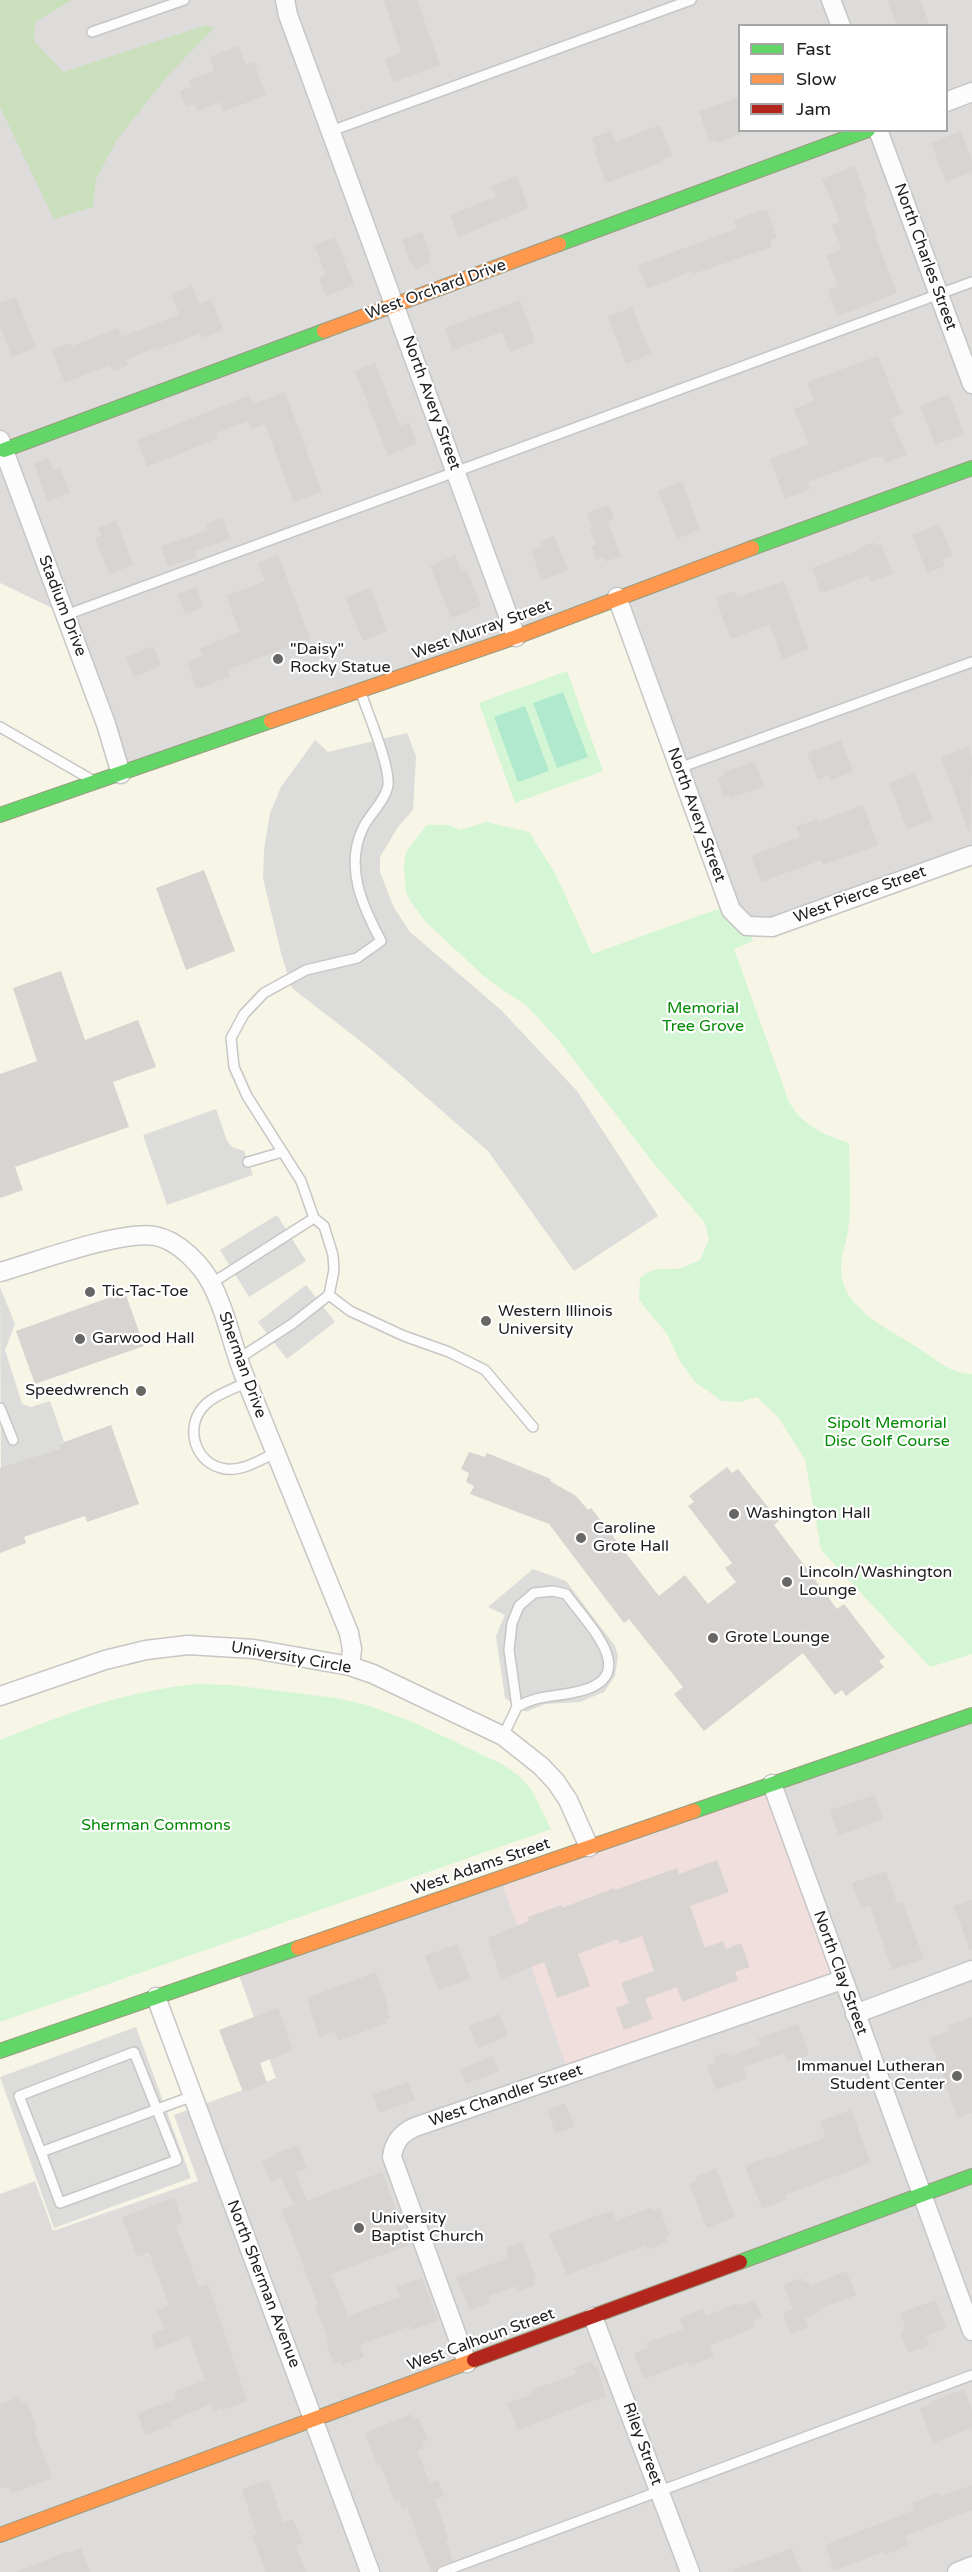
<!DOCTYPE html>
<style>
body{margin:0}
#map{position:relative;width:972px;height:2572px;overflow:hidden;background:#eeece9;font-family:"Varela Round",sans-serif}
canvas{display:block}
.legend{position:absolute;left:738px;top:24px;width:210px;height:108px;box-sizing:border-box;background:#fff;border:2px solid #a6a6a6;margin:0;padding:8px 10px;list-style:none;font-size:18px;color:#202020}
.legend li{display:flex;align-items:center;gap:12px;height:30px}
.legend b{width:30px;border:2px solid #a6a6a6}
</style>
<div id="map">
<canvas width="972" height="2572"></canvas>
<ul class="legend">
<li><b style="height:8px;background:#63d668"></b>Fast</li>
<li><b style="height:8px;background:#ff974d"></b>Slow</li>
<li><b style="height:8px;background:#b3261e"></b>Jam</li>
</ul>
</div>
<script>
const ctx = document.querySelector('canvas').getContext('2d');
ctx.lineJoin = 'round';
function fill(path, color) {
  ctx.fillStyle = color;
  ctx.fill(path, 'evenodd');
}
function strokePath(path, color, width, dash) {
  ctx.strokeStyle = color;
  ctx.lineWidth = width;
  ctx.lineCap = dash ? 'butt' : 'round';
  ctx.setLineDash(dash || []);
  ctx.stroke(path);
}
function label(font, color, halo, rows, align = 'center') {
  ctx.font = font + ' "Varela Round",sans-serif';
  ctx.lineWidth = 4.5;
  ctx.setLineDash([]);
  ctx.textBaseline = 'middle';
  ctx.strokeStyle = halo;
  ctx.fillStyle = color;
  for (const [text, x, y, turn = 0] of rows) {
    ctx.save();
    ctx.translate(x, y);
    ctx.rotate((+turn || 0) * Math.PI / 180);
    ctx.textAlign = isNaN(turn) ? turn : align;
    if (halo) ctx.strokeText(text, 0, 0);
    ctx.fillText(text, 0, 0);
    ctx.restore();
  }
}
fill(new Path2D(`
 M0,0H972V855L772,927L121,774L66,615L0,583ZM740,26H946V130H740Z
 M972,1715V2572H0V2051Z`), '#dddcda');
fill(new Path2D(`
 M772,1784L842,1980L569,2074L500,1878Z`), '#f1dfde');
fill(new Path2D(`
 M0,583L66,615L122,774L617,597L731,910L747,926L972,855V1715L237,1970L276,2078L174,2115L198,2181L53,2231L35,2181L0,2194Z`), '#f7f5e5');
fill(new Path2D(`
 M407,733L416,756L413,810L398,827L380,857V872L394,908L410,932L501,1010L577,1091L658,1216L574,1271L488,1151L372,1050L292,988L281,953L263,878L264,850L270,813L281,787L315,740L328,752Z
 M216,1109L227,1141L232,1147L244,1151L253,1175L167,1205L143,1135Z
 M277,1215L306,1261L249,1297L220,1250Z
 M306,1285L335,1322L287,1359L258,1322Z
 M0,1287L15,1324L5,1350L22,1404L31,1407L50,1401L64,1441L59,1444L60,1449L1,1470Z
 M533,1569L566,1581L615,1646L618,1656L615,1676L604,1692L580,1702L545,1704L526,1712L505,1698L496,1636L505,1615L488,1607Z
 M136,2027L191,2178L54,2228L0,2077Z`), '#dcdcda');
fill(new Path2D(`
 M0,0H72L35,22L34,41L63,72L207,25L214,28L169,74L116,141L96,179L93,207L54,219L0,107Z`), '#cadfbc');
fill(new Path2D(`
 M567,671L603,771L515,803L479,703Z
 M486,822L529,832L556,875L592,954L729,905L747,926L753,941L734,949L789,1102C803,1126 824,1135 849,1143C849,1172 852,1203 848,1231C846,1243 841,1255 841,1267C839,1305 884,1327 912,1344C933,1356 946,1373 972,1374V1654L930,1667L821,1550L805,1459L778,1417L757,1397L740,1402L722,1401L695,1382L680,1361L667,1334L639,1300L640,1278C653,1268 657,1269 672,1269C682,1269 691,1264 700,1260L709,1239L705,1223L651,1160L560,1042L528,1007L486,978L426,922L411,902L406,892L404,865L406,852L427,825H448L460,830Z
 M198,1684L231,1685L336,1698L367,1705L415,1723L500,1763L518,1775L531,1789L551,1829L0,2022V1740C64,1714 129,1690 198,1684Z`), '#d5f6d4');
fill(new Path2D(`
 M563,692L588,757L557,768L533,703Z
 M525,706L549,771L518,782L494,717Z`), '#b1e9ce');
fill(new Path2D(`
 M384,0H417L440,65L393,82L385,59L401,53Z
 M887,0H920L930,26H897Z
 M238,46L246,65L254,62L266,95L223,112L220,102L197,111L194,104L186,107L180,91L192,87L189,80L214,71L209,57Z
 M740,97V134L717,143L716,140L710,142L699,111Z
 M660,125L672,156L662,159L663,162L606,183L594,151L597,150L592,138L611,131L615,142Z
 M961,131L972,160V172L946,182L931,143Z
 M854,166L867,198L863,200L877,237L876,238L897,293L838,316L828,290L838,286L826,255L842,249L832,225L840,222L822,179Z
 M517,176L529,208L458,237L450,215L496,197L491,186Z
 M767,209L777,238L770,240L772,247L693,274L692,271L647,289L638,265L737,229L734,220Z
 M422,232L431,256L429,257L431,263L415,269L413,264H411L402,240Z
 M335,237L354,285L326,296L319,278L326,275L314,245Z
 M192,286L199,304L211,299L223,330L202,338L201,333L159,349L155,348L126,360L128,365L114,371L109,365L65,383L52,350L71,343L72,346L118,328L121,337L179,315L171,294Z
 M16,297L36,348L12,357L0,326V303Z
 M520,300L535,342L510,352L502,332L452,350L445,328Z
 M632,307L651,354L626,364L608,317Z
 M878,356L902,414L891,418L907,455L885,463L883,456L873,458L808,482L810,489L785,499L770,459L809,444L794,409L814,401L807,382Z
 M375,363L400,426L409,422L417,443L388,455L355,371Z
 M285,392L322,492L294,502L265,424L252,429L248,421L216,433L218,438L147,467L137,440L250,395L253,404Z
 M949,394L964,434L935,445L920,406Z
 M48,458L53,471L60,468L70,493L47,501L34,463Z
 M682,481L700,529L677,539L658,491Z
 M609,505L614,519L608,522L621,556L606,562L604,557L597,560L592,546L596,545L590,528L592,527L587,513Z
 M222,518L230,539L195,551L197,557L168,567L161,546L208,530L206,524Z
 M116,521L133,565L109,574L95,538L101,536L98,528Z
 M939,524L953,555L942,559L945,566L927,573L912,535Z
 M554,536L568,570L542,580L531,550L542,546L540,541Z
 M874,542L875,546L881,544L893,574L871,582L868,576L821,593L812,568L859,550L858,548Z
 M278,555L310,638L228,670L230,676L197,689L187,662L203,655L200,648L240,632L226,596L265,581L258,563Z
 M455,555L462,571L466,569L481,606L451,618L430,566Z
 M784,581L809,649L782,659L770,624L731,639L717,604L719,603L717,598L733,591L738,597Z
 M196,587L203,607L185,614L177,594Z
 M370,588L387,631L363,641L345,597Z
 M153,646L161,666L134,677L126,657Z
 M841,740L853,771L830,781L828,776L818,780L807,753Z
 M968,747L972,758L970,835L941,757Z
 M754,761L764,786L731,798L730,795L724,797L717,779L724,776L723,773Z
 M915,773L933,820L907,829L889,783Z
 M863,805L878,845L823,865L821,860L761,882L751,856L800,837L796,827L817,819L818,822Z
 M204,870L235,951L186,970L156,888Z
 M61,971L85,1040L138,1020L156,1067L113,1082L129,1127L15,1167L23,1190L0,1198V1074L37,1061L13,988Z
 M125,1292L144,1346L35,1384L16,1331Z
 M111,1425L139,1504L87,1522L85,1516L24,1537L26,1543L0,1553V1468L60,1449L59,1444Z
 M469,1452L485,1457L487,1453L551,1479L550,1481L576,1496L588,1510L591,1508L659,1596L685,1575L708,1604L736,1582L725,1568L732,1563L688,1506L694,1502L689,1496L727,1467L732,1473L738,1469L779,1521L774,1525L837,1609L844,1604L885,1657L879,1661L884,1667L846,1696L842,1690L835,1695L803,1653L704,1731L674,1694L683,1687L629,1619L624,1623L549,1524L470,1494L474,1486L466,1482L469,1473L461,1469Z
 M874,1795L883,1819L839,1835L830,1810Z
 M717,1860L729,1892L690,1906L705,1948L723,1941L726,1949L741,1943L750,1967L735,1972L738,1980L682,2002L677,1987L645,1999L653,2019L624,2030L616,2008L629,2003L621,1983L654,1971L642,1936L620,1944L618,1939L578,1954L590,1986L557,1998L544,1962L501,1979L488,1938L529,1921L528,1917L561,1905L562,1908L614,1888L615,1890L677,1868L679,1874Z
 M886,1871L897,1904L902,1902L924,1959L892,1970L870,1905L861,1908L852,1883Z
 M972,1900V1949L970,1950L954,1906Z
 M457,1944L470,1979L439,1990L425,1956Z
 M376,1972L389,2009L387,2010L390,2018L385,2019L387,2023L338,2041L335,2031L319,2037L307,1998Z
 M278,2008L293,2050L260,2063L267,2083L243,2092L219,2030Z
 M499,2014L508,2036L478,2048L469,2026Z
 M972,2017V2113L958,2118L929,2038L949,2031L947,2026Z
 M798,2024L809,2055L787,2062L784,2053L743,2067L747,2078L716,2090L707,2066L715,2063L713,2057L727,2052L729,2057L760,2045L758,2038Z
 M493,2056L499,2071L466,2084L460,2069Z
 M408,2082L415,2100L379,2113L373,2094Z
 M565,2103L575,2126L556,2134L547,2110Z
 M851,2110L871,2163L785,2195L787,2199L762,2209L745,2166L770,2156L771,2158L826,2137L820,2121Z
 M298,2145L307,2168L296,2173L307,2201L382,2172L409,2245L331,2274L348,2316L400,2297L396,2287L422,2278L438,2321L412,2330L410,2326L360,2345L364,2357L342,2365L340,2361L334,2363L326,2343L329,2342L315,2306L318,2305L282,2210L294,2205L281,2178L271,2182L262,2161L275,2156L274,2154Z
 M716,2169L735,2217L707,2228L689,2184L696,2181L695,2177Z
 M174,2198L183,2222L176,2225L199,2287L208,2284L247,2401L223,2410L222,2407L214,2411L212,2404L169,2421L171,2425L145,2435L137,2413L176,2399L174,2392L205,2380L189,2336L156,2349L151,2335L165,2329L157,2310L169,2306L149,2252L137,2257L122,2217Z
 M651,2207L652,2211L659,2208L670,2236L665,2238L667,2242L647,2250L646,2245L567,2275L549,2234L612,2210L616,2221Z
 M522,2242L536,2279L533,2280L535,2285L519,2291L517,2286L487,2297L490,2303L470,2310L456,2277L509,2258L506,2248Z
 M846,2271L856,2295L819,2309L820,2312L805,2318L809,2327L791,2334L783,2313L793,2309L783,2285L802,2278L804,2282L808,2281L810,2286Z
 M755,2300L762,2317L753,2321L755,2327L710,2346L714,2357L689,2366L688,2362L644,2379L634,2353L648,2348L646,2343L684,2329L679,2318L703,2309L706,2316L739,2303L740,2306Z
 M936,2300L946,2328L926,2336L930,2345L908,2353L900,2332L906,2329L900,2313Z
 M592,2361L595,2367L597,2366L606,2396L518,2430L507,2403L533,2394L532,2390L577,2374L574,2368Z
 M964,2389L972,2411V2428L933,2443L920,2408L930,2404V2402Z
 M19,2397L22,2405L27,2403L37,2429L34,2430L52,2478L11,2494L9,2486L0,2489V2404Z
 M411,2414L413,2420L419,2418L428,2440L422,2442L424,2448L417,2451L430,2483L438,2480L444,2496L435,2500L449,2540L446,2541L453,2561L439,2566L435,2572H431L407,2507L402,2509L399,2500L395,2502L381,2465L378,2466L365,2433Z
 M269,2480L283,2523L293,2519L303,2543L296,2546L306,2572H266L252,2536L257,2534L242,2489Z
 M972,2485V2510L905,2536L908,2545L899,2549L885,2555L884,2552L834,2570L825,2545L914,2510L911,2503L939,2492L940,2496Z
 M81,2548L90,2572H17L68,2551V2553Z
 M792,2548L801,2572H733V2570Z`), '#d7d4d2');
const lane = new Path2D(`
 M92,32L184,0
 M331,131L691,0
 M66,615L972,282
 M0,727L92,780
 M679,768L972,662
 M248,1162L282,1152
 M212,1283L314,1218
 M329,1295L350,1311L404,1336L449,1352L485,1370L533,1427
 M238,1359L292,1324L329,1295L334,1270L333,1255L324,1226L314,1218L301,1181L247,1096L234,1067L231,1038L244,1014L264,993L306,970L357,958L381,941C363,907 344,867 363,828C369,815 386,800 388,785C390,765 368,714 361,693
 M247,1382C234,1389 216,1394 206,1404C183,1425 194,1465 226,1469C243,1471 260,1460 275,1453
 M0,1408L13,1440
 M503,1736L517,1707L509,1650L512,1623L519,1606L534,1593L553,1591L566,1594C590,1627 646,1680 571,1693C551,1697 535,1696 517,1707
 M41,2152L60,2203L177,2160L134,2052L19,2096L41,2152L193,2096
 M442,2572L972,2375`);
const street = new Path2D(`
 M285,0L288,15L516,637
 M831,0L841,26
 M946,102L972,92
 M878,130L972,384
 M0,440L106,724L121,774
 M617,597L731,910L747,926L772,927L972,855
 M0,1272C36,1262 121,1230 155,1236C178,1240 202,1265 212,1285C227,1313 232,1346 244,1375C279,1461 314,1547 349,1633L352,1649L350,1666
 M0,1696L105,1660L146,1650L188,1645L254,1649L350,1666L373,1674L503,1736L541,1766L556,1782L568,1800L589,1847
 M772,1784L972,2331
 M156,1997L370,2572
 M855,2014L972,1970
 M593,2317L690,2572
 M467,2363L392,2157C394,2142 401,2133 415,2127L842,1980
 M957,2572L972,2566`);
const fast = new Path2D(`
 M559,244L868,130
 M4,450L324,331
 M752,548L972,468
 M0,815L271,721
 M694,1811L972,1715
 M0,2051L298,1948
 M740,2262L972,2176`);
const slow = new Path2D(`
 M324,331L559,244
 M271,721L516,637L752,548
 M298,1948L694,1811
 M0,2535L474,2360`);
const jam = new Path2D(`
 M474,2360L740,2262`);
strokePath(lane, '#c7c6c5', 12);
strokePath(street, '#c7c6c5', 21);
strokePath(fast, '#999a7f', 16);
strokePath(slow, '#999a7f', 16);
strokePath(jam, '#999a7f', 16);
strokePath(lane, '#fcfcfc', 9);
strokePath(street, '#fcfcfc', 18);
strokePath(fast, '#63d668', 14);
strokePath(slow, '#ff974d', 14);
strokePath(jam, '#b3261e', 14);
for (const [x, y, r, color] of [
 [278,659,6,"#686766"],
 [90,1292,6,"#686766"],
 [486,1321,6,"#686766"],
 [80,1339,6,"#686766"],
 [141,1391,6,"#686766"],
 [734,1514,6,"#686766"],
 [581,1538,6,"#686766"],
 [787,1582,6,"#686766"],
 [713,1638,6,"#686766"],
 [957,2076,6,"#686766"],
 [359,2228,6,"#686766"]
]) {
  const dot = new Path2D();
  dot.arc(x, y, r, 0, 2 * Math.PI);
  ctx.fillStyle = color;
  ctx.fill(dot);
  strokePath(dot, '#fff', 2);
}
label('16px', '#202020', '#fff', [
 ["North Charles Street",925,257,70],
 ["West Orchard Drive",436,290,-20],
 ["North Avery Street",431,403,70],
 ["Stadium Drive",62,606,69],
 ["West Murray Street",482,630,-20],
 ["North Avery Street",696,815,70],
 ["West Pierce Street",860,895,-20],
 ["Sherman Drive",242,1365,70],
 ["University Circle",291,1658,10],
 ["West Adams Street",481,1867,-19],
 ["North Clay Street",840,1973,70],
 ["West Chandler Street",506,2096,-19],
 ["North Sherman Avenue",263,2284,69],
 ["West Calhoun Street",481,2340,-20],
 ["Riley Street",642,2444,70]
]);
label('16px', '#202020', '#fff', [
 ["\"Daisy\"",290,650],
 ["Rocky Statue",290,668],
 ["Tic-Tac-Toe",102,1292],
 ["Western Illinois",498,1312],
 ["University",498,1330],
 ["Garwood Hall",92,1339],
 ["Speedwrench",129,1391,"right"],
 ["Washington Hall",746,1514],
 ["Caroline",593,1529],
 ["Grote Hall",593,1547],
 ["Lincoln/Washington",799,1573],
 ["Lounge",799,1591],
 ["Grote Lounge",725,1638],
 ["Immanuel Lutheran",945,2067,"right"],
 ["Student Center",945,2085,"right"],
 ["University",371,2219],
 ["Baptist Church",371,2237]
], 'left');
label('16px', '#038a05', '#fff', [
 ["Memorial",703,1009],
 ["Tree Grove",703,1027],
 ["Sipolt Memorial",887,1424],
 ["Disc Golf Course",887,1442],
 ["Sherman Commons",156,1826]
]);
</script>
